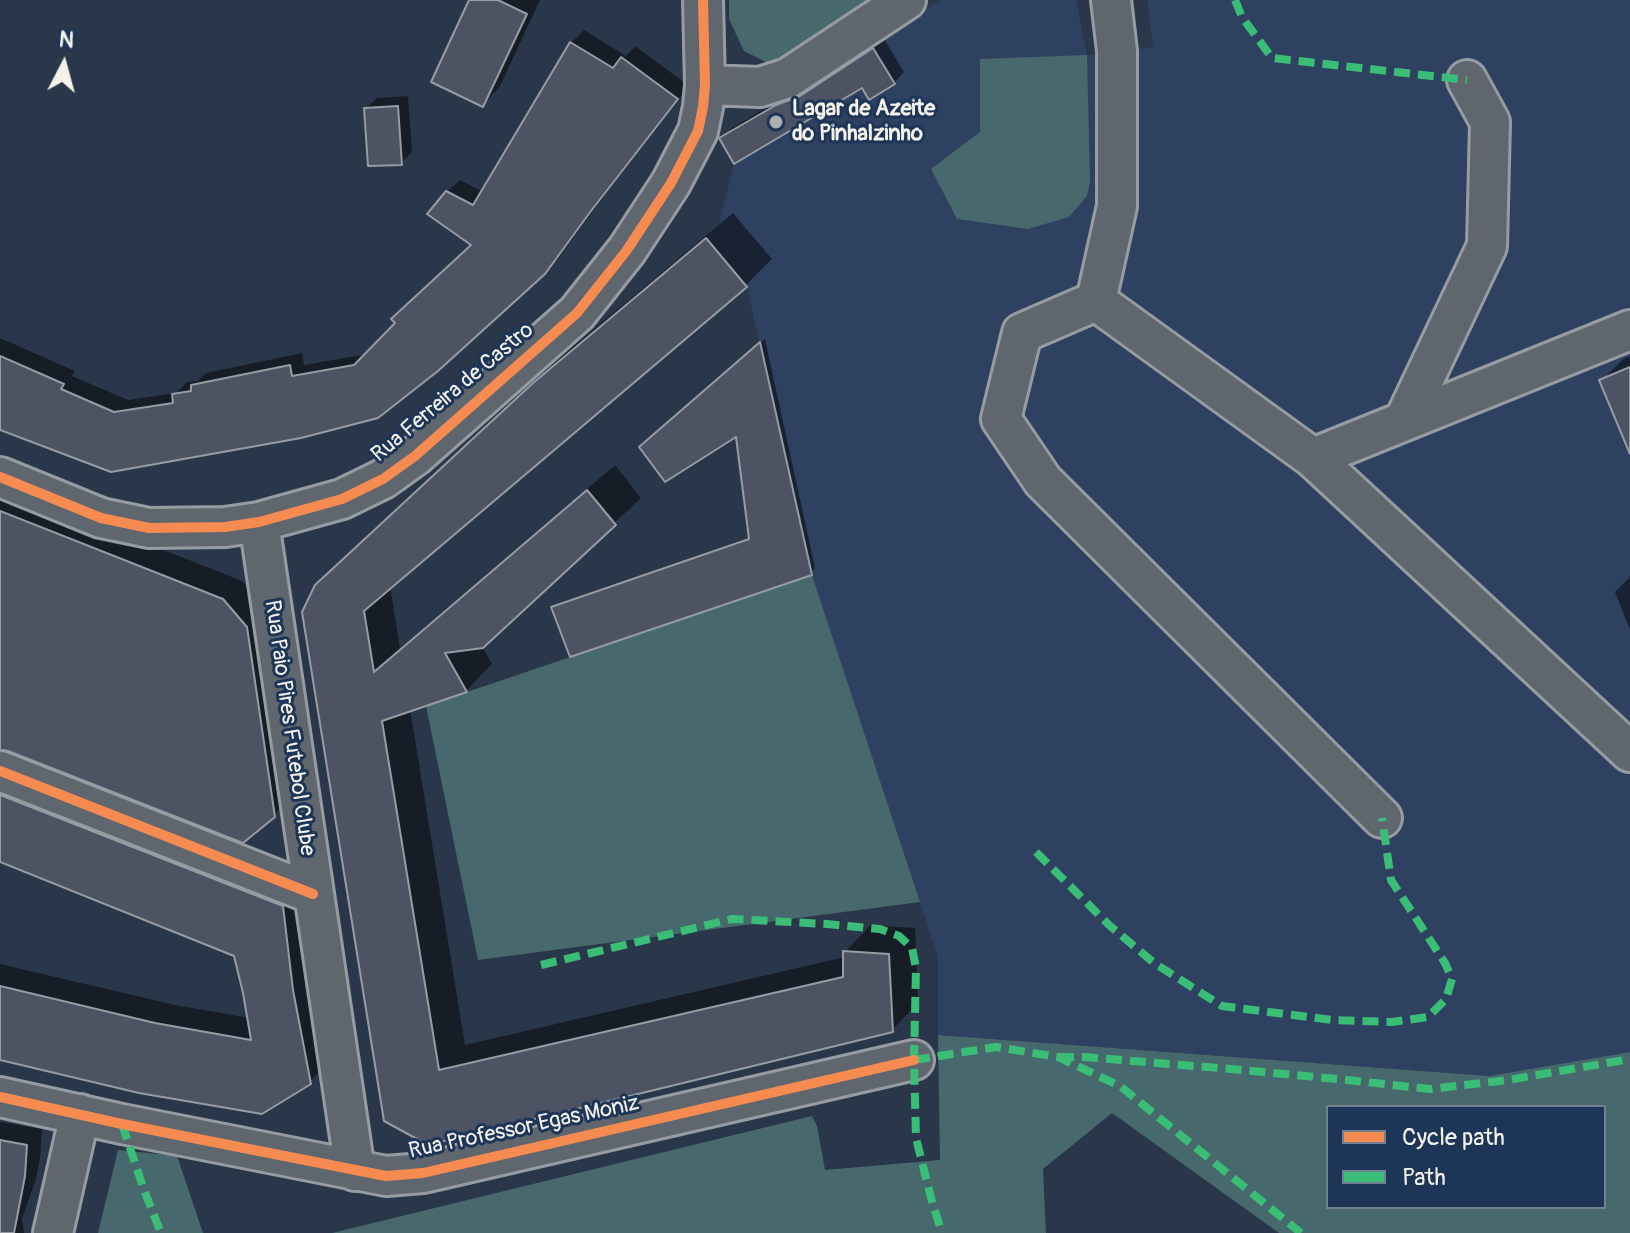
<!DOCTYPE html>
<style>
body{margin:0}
#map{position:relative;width:1630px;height:1233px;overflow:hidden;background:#2a374a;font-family:Pangolin,sans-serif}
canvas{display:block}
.legend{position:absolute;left:1326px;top:1105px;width:280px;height:104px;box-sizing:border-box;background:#1d3557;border:2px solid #738091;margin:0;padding:10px 14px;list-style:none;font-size:24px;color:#f4f1e8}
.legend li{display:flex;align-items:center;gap:16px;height:40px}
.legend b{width:40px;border:2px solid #738091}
.north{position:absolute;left:24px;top:24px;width:80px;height:80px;-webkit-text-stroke:6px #1d3557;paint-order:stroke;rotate:6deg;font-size:22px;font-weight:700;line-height:32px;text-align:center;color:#f4f1e8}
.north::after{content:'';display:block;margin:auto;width:28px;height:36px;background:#f4f1e8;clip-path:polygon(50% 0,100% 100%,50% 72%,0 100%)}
</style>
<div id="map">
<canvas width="1630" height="1233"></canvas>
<ul class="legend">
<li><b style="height:10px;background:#f68b52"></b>Cycle path</li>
<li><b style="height:10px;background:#3abd76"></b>Path</li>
</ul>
<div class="north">N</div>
</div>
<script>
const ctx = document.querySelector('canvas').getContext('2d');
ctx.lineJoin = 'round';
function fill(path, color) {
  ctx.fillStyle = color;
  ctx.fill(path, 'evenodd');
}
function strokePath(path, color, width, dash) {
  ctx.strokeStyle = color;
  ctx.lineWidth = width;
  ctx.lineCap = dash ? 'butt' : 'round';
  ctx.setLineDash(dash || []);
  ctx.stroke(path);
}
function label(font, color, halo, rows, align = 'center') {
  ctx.font = font + ' Pangolin,sans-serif';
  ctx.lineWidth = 6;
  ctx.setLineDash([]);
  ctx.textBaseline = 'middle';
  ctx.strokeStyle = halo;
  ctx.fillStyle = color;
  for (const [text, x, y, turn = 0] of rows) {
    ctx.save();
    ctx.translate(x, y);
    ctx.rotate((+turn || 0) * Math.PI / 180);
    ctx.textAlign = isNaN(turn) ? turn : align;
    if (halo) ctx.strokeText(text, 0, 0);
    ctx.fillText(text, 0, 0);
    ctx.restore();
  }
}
fill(new Path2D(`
 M940,0H1076L1087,55L1153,47L1147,0H1630V1052L1489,1076L938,1035V957L812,575L747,287L706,238L719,224L734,164L719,138L873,47Z`), '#2f4160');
fill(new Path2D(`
 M729,0H901L782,70L744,51L729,19Z
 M1087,55L1090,182L1087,196L1069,217L1028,229L957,219L931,169L980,132V59Z
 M812,575L920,902L478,960L426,706Z
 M938,1035L1489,1076L1630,1052V1233H1279L1112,1113L1043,1169L1046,1233H332L812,1116L817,1126L825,1170L940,1160ZM1328,1107H1604V1207H1328Z
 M118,1150L177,1156L203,1233H98Z`), '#47686d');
fill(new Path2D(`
 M471,0H540L499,88L483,104Z
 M584,30L626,56L635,46L689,86L604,196L558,259L436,370L0,428V338L75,371L72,376L128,400L176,393L187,382L198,381L206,373L302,353L304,365L368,354L474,244L447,192L460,180L483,192L571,43Z
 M884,39L904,72L894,83L862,85L721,139L732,128L788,95L813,86Z
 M408,96L412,152L401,163L366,108L377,98Z
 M733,213L772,259L746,285L390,586L400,648L615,465L641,498L482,646L492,664L466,691L410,709L465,1045L845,957V952L871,925L915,928L918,1003L892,1030L428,1143L344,559L562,356Z
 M765,339L815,568L811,573L554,608L559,603L751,537L737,433L646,443Z
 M1630,356V449L1601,381L1622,360Z
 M0,485L242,581L266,608L293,796L274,815L0,748Z
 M1630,577V630L1615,592Z
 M0,763L301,887L329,1063L309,1082L0,1059V964L175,1005L249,1018L235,955L0,861Z
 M0,1122L42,1129L40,1158L36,1179L22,1219L24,1233H0Z`), '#0007');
const building = new Path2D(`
 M469,0H498L527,14L483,107L431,82Z
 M570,42L613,68L621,57L678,99L591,211L545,274L438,371L378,418L301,438L111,472L0,430V356L64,384L61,389L114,412L173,403L172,394L191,391V385L290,365L292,376L354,365L395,323L391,319L471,245L427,214L446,191L473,205Z
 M873,48L895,84L869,100L862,88L734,164L719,138L776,105L800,96Z
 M398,106L402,165L368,166L364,108Z
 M706,238L747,287L364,611L374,672L587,490L616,525L483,648L445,653L467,692L382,721L439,1070L843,977V951L889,954L893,1032L428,1145L384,1121L302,612L315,585L533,383Z
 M760,342L812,575L570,657L551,607L749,539L736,437L665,482L639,447Z
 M1630,367V454L1599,380Z
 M0,511L223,599L247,627L275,817L243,843L8,751L0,750Z
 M0,795L283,906L293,990L311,1084L262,1114L139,1093L0,1060V986L155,1023L251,1040L243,993L234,956L0,862Z
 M0,1140L27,1145L25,1176L14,1233H0Z`);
fill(building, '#4d5363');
strokePath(building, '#979ca3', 2);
const minor = new Path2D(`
 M1111,0L1117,51V206L1096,301L1313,458L1630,752
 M705,85L760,87L788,78L906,0
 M1096,301L1022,333L1001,419L1043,481L1382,818
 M1404,421L1487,246L1490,122L1467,80
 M1313,458L1630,330
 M0,477L101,518L149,528L225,527L259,522L342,499L383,479L415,456L577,313L627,250L671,183L698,131L703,107L705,85L703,0
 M259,522L355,1171
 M0,771L313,894
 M0,1097L122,1124L386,1176L423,1173L914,1060
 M53,1233L80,1114`);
strokePath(minor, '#979ca3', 44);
strokePath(minor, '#60666e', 38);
strokePath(new Path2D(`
 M1235,0L1242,17L1272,58L1467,80
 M1036,852L1109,925L1154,963L1222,1006L1333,1020L1392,1022L1428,1017L1446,999L1452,979L1445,963L1391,880L1382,818
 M541,965L732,919L827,924L880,929L899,936L912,948L916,968L914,1060L916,1138L931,1198L942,1233
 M1058,1057H1084L1219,1068L1338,1079L1430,1089L1508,1080L1630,1059
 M914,1060L996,1047L1058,1057L1120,1086L1301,1233
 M122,1124L144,1190L161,1233`), '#3abd76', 8, [16, 8]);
strokePath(new Path2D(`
 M0,477L101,518L149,528L225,527L259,522L342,499L383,479L415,456L577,313L627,250L671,183L698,131L703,107L705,85L703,0
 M0,771L313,894
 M0,1097L122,1124L386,1176L423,1173L914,1060`), '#f68b52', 10);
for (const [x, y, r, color] of [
 [776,122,8,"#adb0b1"]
]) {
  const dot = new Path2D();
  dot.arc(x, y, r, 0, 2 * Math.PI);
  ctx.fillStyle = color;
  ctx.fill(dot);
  strokePath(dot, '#1d3557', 3);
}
label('bold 22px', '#f4f1e8', '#1d3557', [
 ["Lagar de Azeite",792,109],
 ["do Pinhalzinho",792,134]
], 'left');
label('22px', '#f4f1e8', '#1d3557', [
 ["Rua Ferreira de Castro",453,393,-40],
 ["Rua Paio Pires Futebol Clube",289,728,82],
 ["Rua Professor Egas Moniz",524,1128,-12]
]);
</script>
